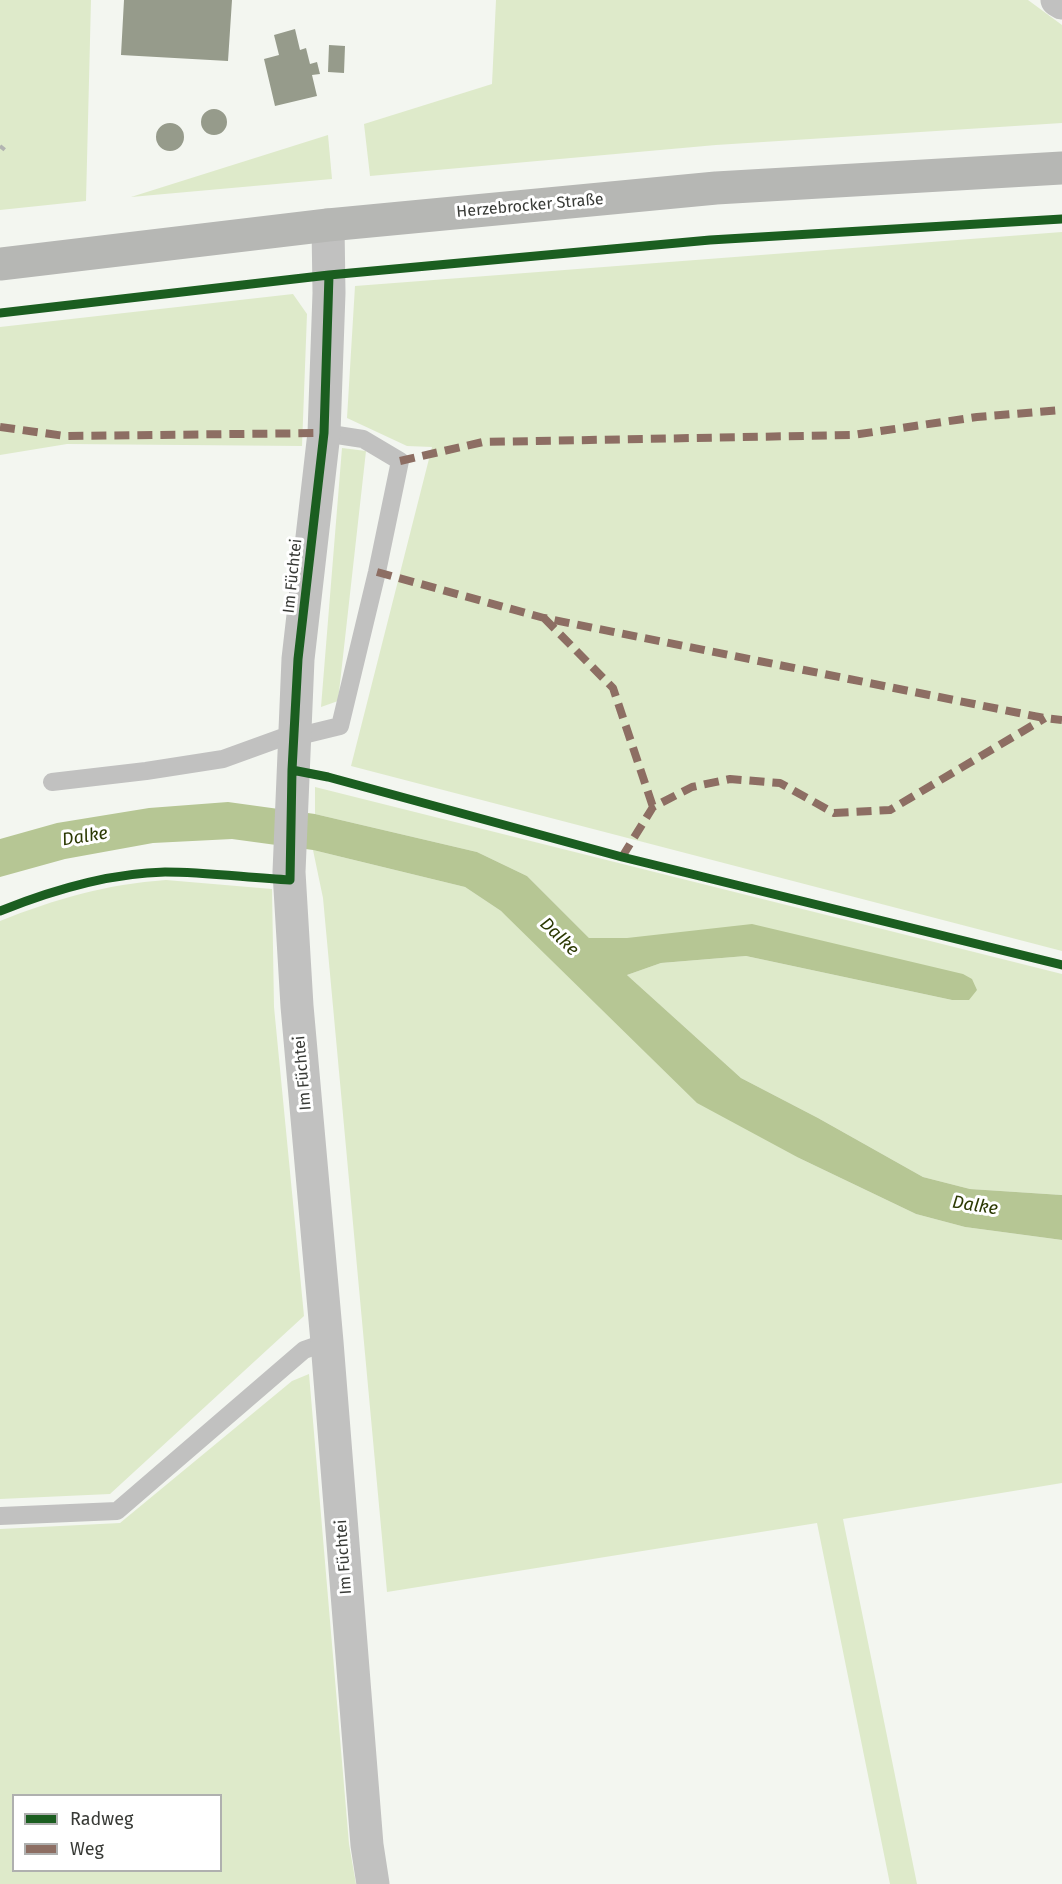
<!DOCTYPE html>
<meta charset="utf-8">
<style>
body{margin:0}
#map{position:relative;width:1062px;height:1884px;overflow:hidden;background:#f3f6f0;font-family:"Fira Sans",sans-serif}
canvas{display:block}
.legend{position:absolute;left:12px;top:1794px;width:210px;height:78px;box-sizing:border-box;background:#fff;border:2px solid #afb0af;margin:0;padding:8px 10px;list-style:none;font-size:18px;color:#383a36}
.legend li{display:flex;align-items:center;gap:12px;height:30px}
.legend b{width:30px;border:2px solid #afb0af}
</style>
<div id="map">
<canvas width="1062" height="1884"></canvas>
<ul class="legend">
<li><b style="height:8px;background:#1b5e20"></b>Radweg</li>
<li><b style="height:8px;background:#8d6e63"></b>Weg</li>
</ul>
</div>
<script>
const ctx = document.querySelector('canvas').getContext('2d');
ctx.lineJoin = 'round';
function fill(path, color) {
  ctx.fillStyle = color;
  ctx.fill(path, 'evenodd');
}
function strokePath(path, color, width, dash) {
  ctx.strokeStyle = color;
  ctx.lineWidth = width;
  ctx.lineCap = dash ? 'butt' : 'round';
  ctx.setLineDash(dash || []);
  ctx.stroke(path);
}
function label(font, color, halo, rows, align = 'center') {
  ctx.font = font + ' "Fira Sans",sans-serif';
  ctx.lineWidth = 6;
  ctx.setLineDash([]);
  ctx.textBaseline = 'middle';
  ctx.strokeStyle = halo;
  ctx.fillStyle = color;
  for (const [text, x, y, turn = 0] of rows) {
    ctx.save();
    ctx.translate(x, y);
    ctx.rotate((+turn || 0) * Math.PI / 180);
    ctx.textAlign = isNaN(turn) ? turn : align;
    if (halo) ctx.strokeText(text, 0, 0);
    ctx.fillText(text, 0, 0);
    ctx.restore();
  }
}
fill(new Path2D(`
 M0,0H91L86,201L0,210Z
 M496,0H1028L1062,25V123L716,145L370,176L364,124L492,84Z
 M328,135L332,179L131,197Z
 M1062,232V951L351,766L432,447L407,446L347,418L355,286Z
 M293,294L307,314L302,446L67,444L0,455V327Z
 M342,448L366,451L338,701L321,707Z
 M315,787L1062,974V1195L970,1189L923,1177L818,1118L741,1078L627,975L661,963L746,956L952,1000L977,990L627,938H589L527,876L477,852L315,814Z
 M313,850L465,887L501,911L799,1158L916,1214L965,1227L1062,1240V1483L843,1519L917,1884H890L817,1523L387,1592L323,898Z
 M166,880L272,889L274,1007L304,1316L110,1494L0,1499V921C55,899 107,884 166,880Z
 M309,1374L349,1844L356,1884H0V1529L120,1523L292,1381ZM14,1796H220V1870H14Z`), '#deeaca');
fill(new Path2D(`
 M228,802L315,814L477,852L527,876L589,938H627L752,924L963,974L972,979L977,990L969,1000H952L746,956L661,963L627,975L741,1078L818,1118L923,1177L970,1189L1062,1195V1240L965,1227L916,1214L799,1158L697,1103L501,911L465,887L313,850L232,839L153,843L65,859L0,877V839L57,823L149,808Z`), '#b6c694');
fill(new Path2D(`
 M124,0H232L228,61L121,55Z
 M295,29L300,50L306,48L310,64L317,62L320,74L312,75L317,96L275,106L264,59L279,55L274,35Z
 M329,45L345,46L344,73L328,72Z
 M201 122a13 13 0 1 1 26 0a13 13 0 1 1-26 0Z
 M156 137a14 14 0 1 1 28 0a14 14 0 1 1-28 0Z`), '#969b8b');
strokePath(new Path2D(`
 M0,146L5,150`), '#b2b4b1', 4, [6, 3]);
strokePath(new Path2D(`
 M52,782L146,771L223,759L281,738L295,737L340,726L377,572L400,461L363,439L324,433
 M0,1516L117,1511L304,1350L327,1342`), '#c1c1c0', 18);
strokePath(new Path2D(`
 M1057,0L1062,3
 M328,225L329,293L324,433L298,659L289,872L297,1006L327,1342L367,1845L373,1884`), '#c1c1c0', 33);
strokePath(new Path2D(`
 M0,264L328,225L716,188L1062,168`), '#b6b7b4', 33);
strokePath(new Path2D(`
 M0,427L65,436L324,433
 M400,461L483,442L853,435L977,417L1062,410
 M377,572L544,618L1044,718L1062,720
 M544,618L613,688L653,807
 M622,857L653,807L692,787L730,779L780,783L834,813L890,810L1045,718`), '#8d6e63', 8, [15, 8]);
strokePath(new Path2D(`
 M0,313L329,275L710,240L1062,219
 M292,770L328,777L622,857L1062,965
 M0,911C50,891 111,873 165,872C206,872 249,878 290,880L292,770L298,659L324,433L329,275`), '#1b5e20', 9);
label('16px', '#383a36', '#fff', [
 ["Herzebrocker Straße",530,206,-5],
 ["Im Füchtei",293,576,-84],
 ["Im Füchtei",303,1073,-95],
 ["Im Füchtei",344,1557,-94]
]);
label('italic 18px', '#2d3a04', '#fff', [
 ["Dalke",85,837,-9],
 ["Dalke",559,937,44],
 ["Dalke",975,1206,9]
]);
</script>
